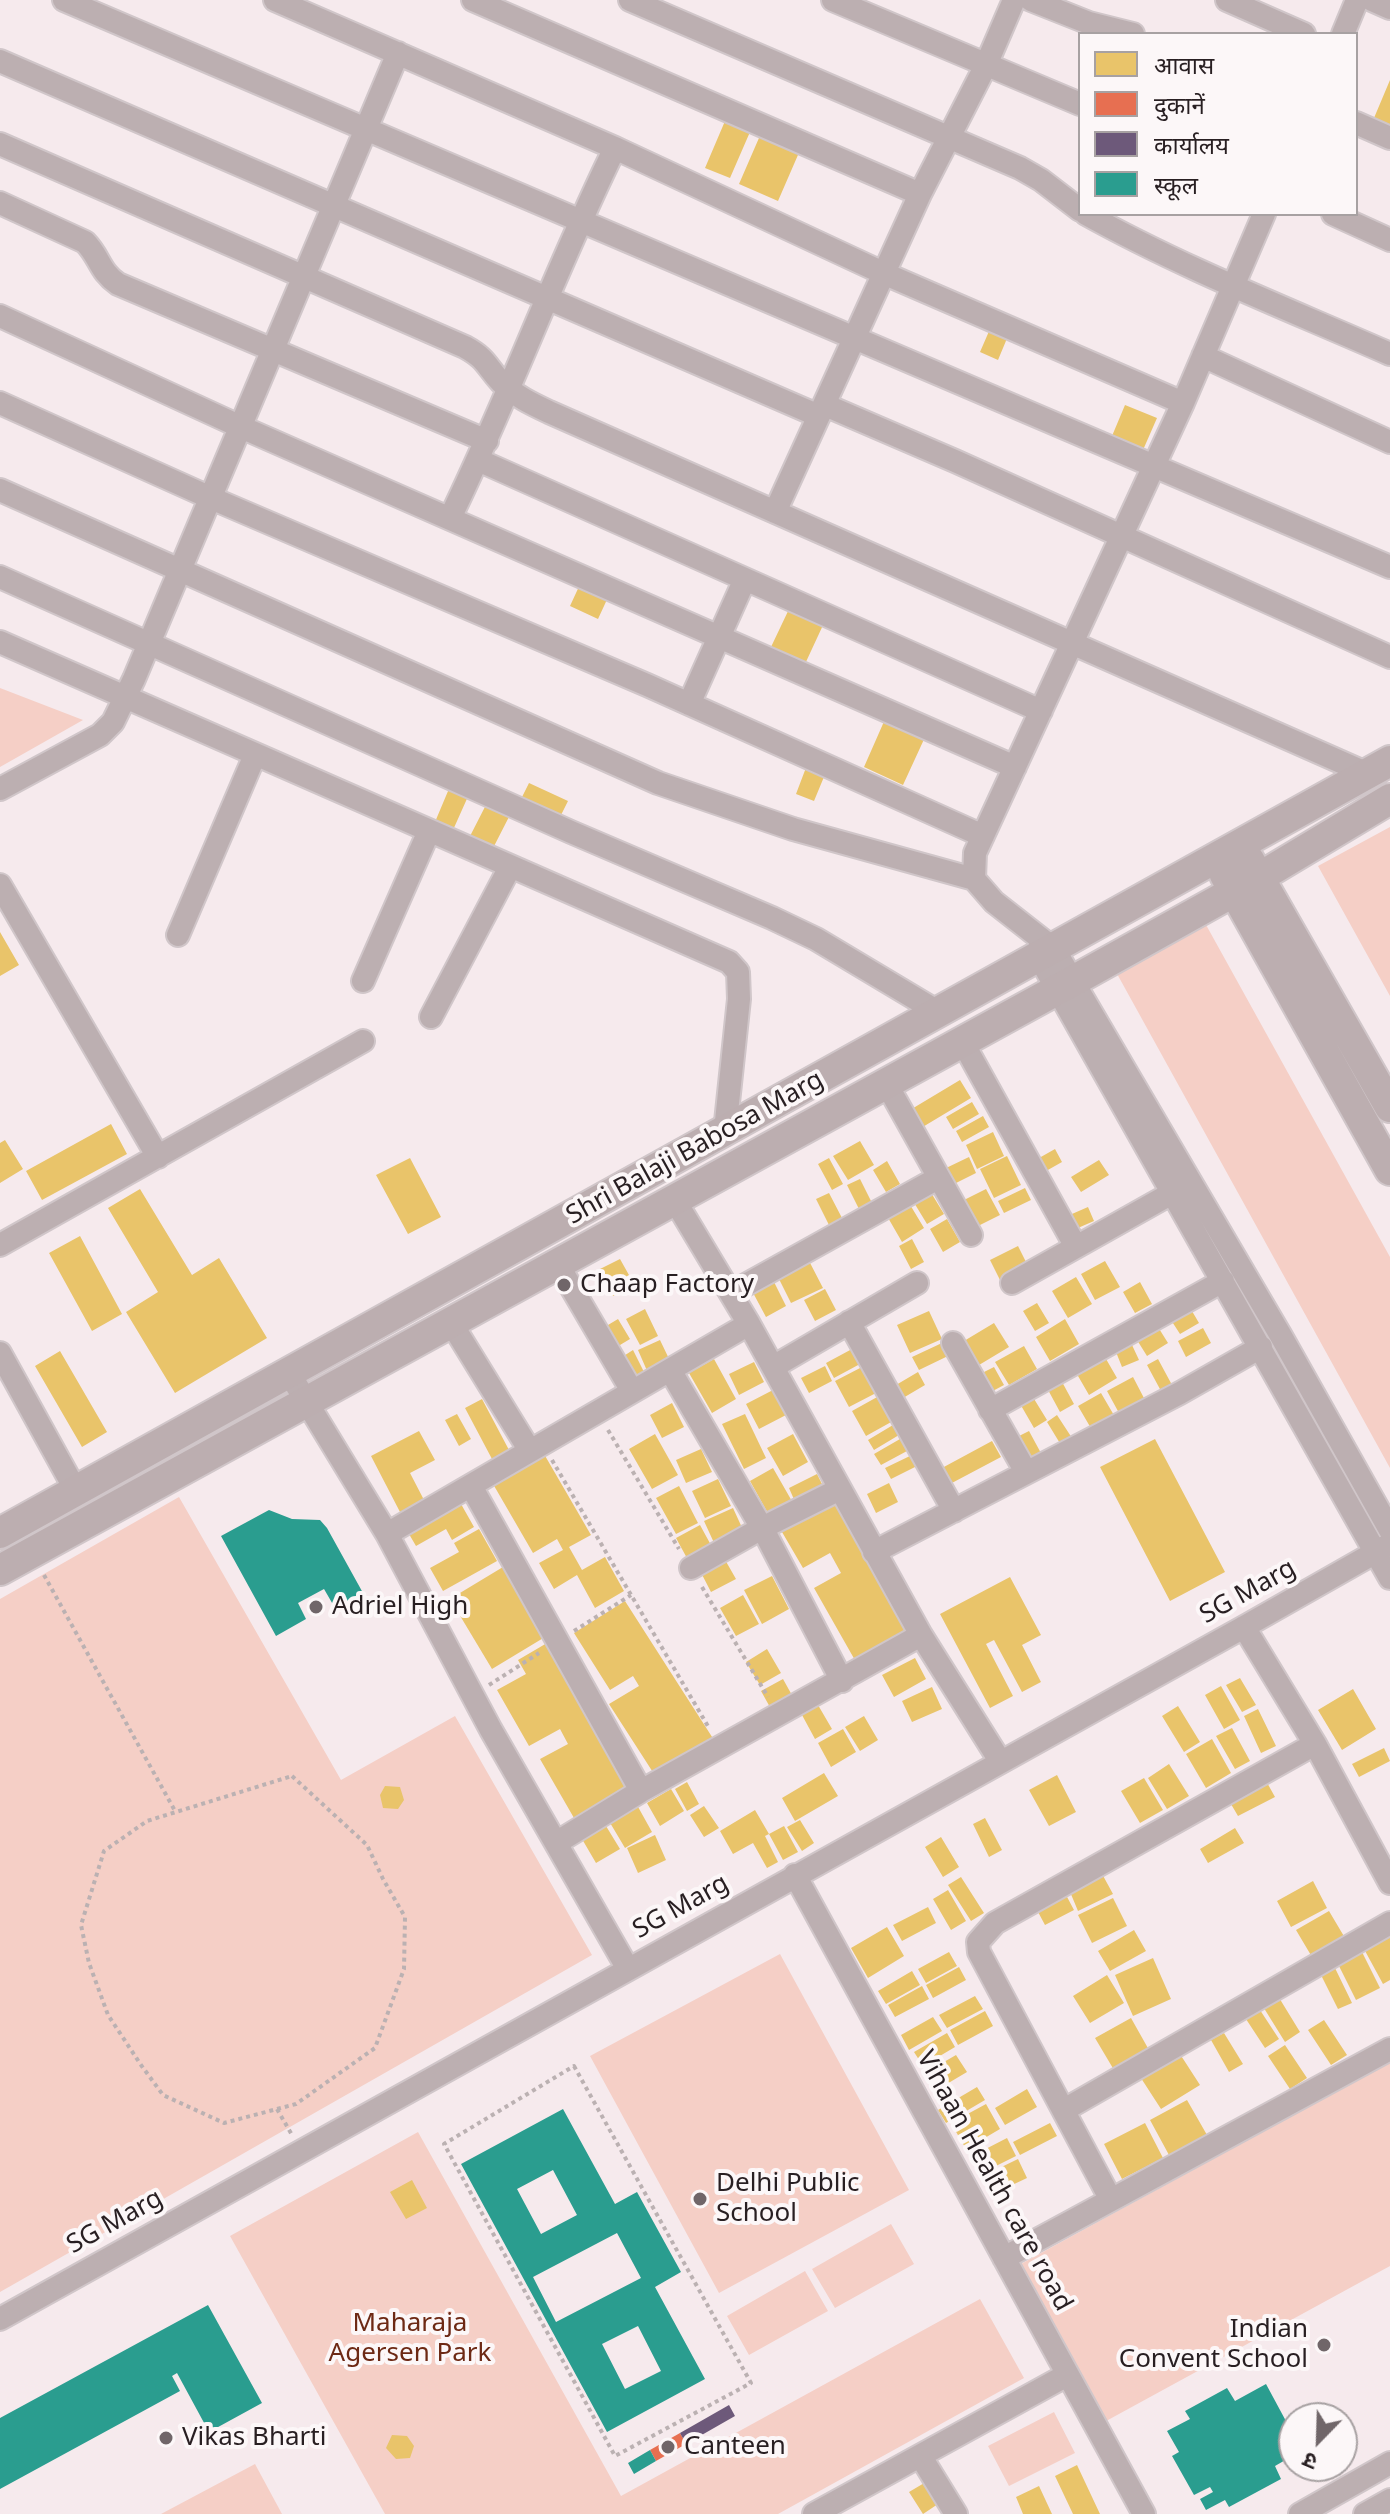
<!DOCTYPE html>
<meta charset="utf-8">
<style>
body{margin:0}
#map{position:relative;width:1390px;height:2514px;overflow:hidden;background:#f6eaed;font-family:"Noto Sans","Noto Sans Devanagari",sans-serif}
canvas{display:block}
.legend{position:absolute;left:1078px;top:32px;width:280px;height:184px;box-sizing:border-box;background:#fcf7f8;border:2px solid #a7a1a2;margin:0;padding:10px 14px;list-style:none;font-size:24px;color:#281f22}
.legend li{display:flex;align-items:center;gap:16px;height:40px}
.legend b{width:40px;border:2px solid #a7a1a2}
.north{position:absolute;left:1278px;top:2402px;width:80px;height:80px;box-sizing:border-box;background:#fcf7f8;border:2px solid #a7a1a2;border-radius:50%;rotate:203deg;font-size:22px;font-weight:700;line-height:32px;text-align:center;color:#281f22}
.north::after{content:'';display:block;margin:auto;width:28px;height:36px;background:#706669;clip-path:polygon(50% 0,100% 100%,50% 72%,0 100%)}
</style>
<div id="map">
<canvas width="1390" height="2514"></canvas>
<ul class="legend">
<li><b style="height:22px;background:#e9c46a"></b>आवास</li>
<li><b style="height:22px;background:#e76f51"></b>दुकानें</li>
<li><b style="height:22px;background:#6d597a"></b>कार्यालय</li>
<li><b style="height:22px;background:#2a9d8f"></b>स्कूल</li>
</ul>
<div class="north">उ</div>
</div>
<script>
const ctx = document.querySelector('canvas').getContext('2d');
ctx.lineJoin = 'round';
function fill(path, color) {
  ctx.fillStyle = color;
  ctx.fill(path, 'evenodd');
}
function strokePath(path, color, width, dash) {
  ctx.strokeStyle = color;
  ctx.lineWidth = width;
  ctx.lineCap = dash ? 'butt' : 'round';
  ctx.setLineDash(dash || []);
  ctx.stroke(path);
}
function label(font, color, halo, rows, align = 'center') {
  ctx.font = font + ' "Noto Sans",sans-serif';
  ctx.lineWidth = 8;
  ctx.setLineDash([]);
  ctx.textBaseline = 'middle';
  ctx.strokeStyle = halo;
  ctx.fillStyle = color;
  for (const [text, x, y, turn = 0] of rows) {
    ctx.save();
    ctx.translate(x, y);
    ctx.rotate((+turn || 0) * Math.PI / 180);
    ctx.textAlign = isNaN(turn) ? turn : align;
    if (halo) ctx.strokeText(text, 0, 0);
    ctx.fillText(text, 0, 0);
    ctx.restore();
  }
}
fill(new Path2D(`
 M0,688L83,720L0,767Z
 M1390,827V996L1318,866Z
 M1205,923L1390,1257V1468L1116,972Z
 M179,1497L341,1780L455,1716L592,1955L0,2292V1599Z
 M780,1954L909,2190L719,2293L590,2056Z
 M1390,2062V2266L1097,2426L1010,2270Z
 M418,2132L621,2496L980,2299L1024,2378L778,2514H385L230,2236Z
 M891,2224L914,2264L835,2308L812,2269Z
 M805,2271L828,2311L749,2355L727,2316Z
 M1054,2412L1075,2453L1009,2486L988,2446Z
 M255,2464L282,2514H161Z`), '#f5cfc6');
fill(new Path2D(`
 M1390,80V125L1374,118Z
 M728,114L753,125L730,178L705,168Z
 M762,131L801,148L778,201L739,184Z
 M990,329L1008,336L998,360L980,352Z
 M1125,405L1157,418L1143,450L1112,436Z
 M582,580L610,593L598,619L570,606Z
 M790,607L824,623L805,664L771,647Z
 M886,717L926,735L903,785L864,767Z
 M807,765L826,772L814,801L796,794Z
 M529,783L568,801L561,815L522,797Z
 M451,784L470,792L453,830L435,822Z
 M489,799L512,811L490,854L467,842Z
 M0,932L19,965L0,976Z
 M960,1080L971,1098L921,1128L910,1110Z
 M972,1102L979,1114L953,1129L946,1117Z
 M983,1116L989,1127L962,1142L956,1131Z
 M111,1124L127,1154L42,1200L26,1171Z
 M993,1132L1004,1156L977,1169L966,1145Z
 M5,1140L23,1169L0,1183V1143Z
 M860,1141L874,1165L848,1180L833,1156Z
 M1055,1149L1062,1162L1039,1175L1032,1162Z
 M1007,1156L1021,1185L994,1198L980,1169Z
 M969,1157L976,1173L952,1185L944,1169Z
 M410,1158L441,1217L408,1234L376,1175Z
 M829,1158L843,1184L832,1190L818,1164Z
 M1099,1160L1109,1175L1081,1192L1071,1177Z
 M887,1161L900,1184L886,1192L873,1170Z
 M860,1179L872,1203L859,1209L847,1185Z
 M1025,1188L1031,1200L1004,1213L998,1201Z
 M140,1189L192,1275L219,1258L267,1338L175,1393L126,1312L158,1292L108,1208Z
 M986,1189L1000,1215L974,1228L960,1202Z
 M930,1191L944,1214L927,1224L913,1201Z
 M829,1193L842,1218L829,1225L816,1199Z
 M909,1203L924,1228L902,1242L887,1216Z
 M1088,1207L1094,1221L1071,1231L1065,1217Z
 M947,1219L960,1242L943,1252L930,1229Z
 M80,1236L122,1314L92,1331L49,1253Z
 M912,1239L924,1262L911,1269L899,1246Z
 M1018,1246L1028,1266L1000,1280L990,1260Z
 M620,1259L634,1284L613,1296L598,1270Z
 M808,1259L823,1288L791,1303L777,1275Z
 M1105,1261L1120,1287L1095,1300L1081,1274Z
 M1076,1277L1092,1304L1068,1318L1052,1291Z
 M772,1278L786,1306L766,1317L751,1289Z
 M1140,1282L1152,1304L1135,1313L1123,1292Z
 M825,1289L836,1310L815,1321L804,1300Z
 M1037,1303L1049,1323L1035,1331L1023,1311Z
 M1189,1306L1199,1323L1180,1334L1169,1317Z
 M645,1309L658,1336L640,1345L626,1319Z
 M929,1311L942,1339L910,1353L897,1325Z
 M618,1319L630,1339L615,1348L603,1328Z
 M1065,1319L1079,1344L1050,1361L1036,1337Z
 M994,1323L1009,1347L979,1365L964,1341Z
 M1158,1327L1168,1343L1147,1356L1137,1340Z
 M1203,1328L1211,1343L1186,1357L1178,1341Z
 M660,1340L671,1363L648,1373L638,1350Z
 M942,1343L948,1356L919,1370L912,1357Z
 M1132,1345L1139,1360L1122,1367L1116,1352Z
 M1024,1346L1037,1369L1009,1385L995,1362Z
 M852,1349L860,1364L834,1378L826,1363Z
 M633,1350L645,1374L631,1380L619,1359Z
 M60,1351L107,1432L82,1447L35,1366Z
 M1102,1352L1117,1378L1089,1395L1074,1369Z
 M714,1359L736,1399L712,1413L689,1373Z
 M1158,1359L1172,1385L1161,1391L1147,1365Z
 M754,1362L764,1382L739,1395L729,1374Z
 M825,1366L832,1381L809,1393L801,1378Z
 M862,1367L876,1393L849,1407L835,1381Z
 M994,1367L1004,1385L989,1393L980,1374Z
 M918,1372L925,1385L903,1398L896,1385Z
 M1133,1377L1145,1400L1119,1413L1107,1391Z
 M1061,1380L1074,1404L1060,1412L1047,1388Z
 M773,1390L786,1415L759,1429L746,1404Z
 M1101,1393L1115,1417L1092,1430L1078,1406Z
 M1031,1394L1047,1420L1034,1428L1019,1402Z
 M879,1396L893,1421L866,1436L852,1411Z
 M482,1399L509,1450L492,1459L465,1408Z
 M672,1403L684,1427L662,1438L650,1415Z
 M457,1414L471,1439L459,1446L445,1420Z
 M745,1414L766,1458L744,1469L722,1424Z
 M1057,1415L1072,1438L1061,1445L1047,1422Z
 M893,1425L899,1435L874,1450L868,1440Z
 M419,1431L435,1460L410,1473L424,1500L400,1512L371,1456Z
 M1029,1431L1042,1455L1030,1462L1017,1437Z
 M655,1434L678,1475L652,1489L629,1449Z
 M793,1434L808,1462L783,1476L767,1448Z
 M900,1439L907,1451L881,1465L874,1454Z
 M1155,1439L1225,1572L1170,1601L1100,1467Z
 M992,1441L1001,1457L950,1484L942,1468Z
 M701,1449L712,1472L686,1483L676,1460Z
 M544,1454L591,1535L569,1547L582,1570L605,1557L624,1591L595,1608L577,1575L554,1589L539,1563L563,1550L557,1539L533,1553L493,1484Z
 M912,1455L917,1466L891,1479L885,1468Z
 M773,1468L793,1503L770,1517L750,1481Z
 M817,1474L825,1490L796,1504L789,1488Z
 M718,1479L731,1506L705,1518L692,1491Z
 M889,1483L898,1502L876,1513L867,1494Z
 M679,1486L698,1523L676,1534L656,1498Z
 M830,1488L911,1631L856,1662L814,1588L841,1573L830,1553L803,1568L775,1520Z
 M461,1504L474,1527L452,1540L446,1529L416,1546L409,1534Z
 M733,1508L744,1532L715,1545L704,1521Z
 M700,1525L712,1547L688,1560L676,1538Z
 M479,1529L497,1561L443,1591L430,1568L459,1552L454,1543Z
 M720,1551L736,1579L711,1592L696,1563Z
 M503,1567L545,1637L492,1669L450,1599Z
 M772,1576L789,1609L762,1624L744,1590Z
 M1010,1577L1041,1635L1022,1645L1041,1682L1022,1692L994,1640L986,1644L1013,1696L990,1708L940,1614Z
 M743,1595L759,1624L736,1636L720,1608Z
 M625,1601L714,1740L656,1777L609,1704L639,1686L633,1676L610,1690L574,1633Z
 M547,1643L629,1787L574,1818L540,1759L568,1744L560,1729L529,1746L497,1690L526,1674L518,1660Z
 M767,1649L781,1673L760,1685L746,1662Z
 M915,1658L926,1679L894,1697L882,1675Z
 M1240,1678L1256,1705L1242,1712L1226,1685Z
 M783,1679L793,1697L771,1709L761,1691Z
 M1221,1686L1240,1720L1224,1729L1205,1695Z
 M932,1687L942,1709L912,1722L902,1701Z
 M1353,1689L1376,1729L1342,1750L1318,1710Z
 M818,1705L832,1729L815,1739L802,1715Z
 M1178,1706L1200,1742L1184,1752L1162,1716Z
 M1258,1709L1276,1746L1261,1753L1244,1716Z
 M864,1716L878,1740L860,1751L845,1727Z
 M1232,1728L1250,1761L1235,1769L1216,1736Z
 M843,1729L856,1752L831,1767L818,1743Z
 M1212,1739L1231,1773L1206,1788L1186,1754Z
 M1384,1748L1390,1761L1359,1777L1352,1764Z
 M1169,1764L1189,1796L1167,1809L1148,1778Z
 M824,1773L838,1796L795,1821L782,1798Z
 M1057,1775L1076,1812L1049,1826L1029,1790Z
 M1144,1778L1163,1810L1140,1823L1121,1791Z
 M1265,1779L1275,1797L1238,1816L1228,1799Z
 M687,1782L699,1804L687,1811L675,1789Z
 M385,1786L400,1787L404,1800L398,1809L383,1808L380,1795Z
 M671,1789L684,1811L660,1826L647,1803Z
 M637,1805L652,1832L625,1848L609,1821Z
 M704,1806L719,1828L704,1837L690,1815Z
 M755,1810L769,1834L765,1836L778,1862L767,1868L753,1843L733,1854L720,1831Z
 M985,1818L1002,1850L989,1857L973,1824Z
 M800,1820L814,1843L802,1851L787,1827Z
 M606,1826L620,1849L596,1863L582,1839Z
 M784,1826L798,1852L783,1860L769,1834Z
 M1235,1828L1244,1843L1208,1863L1200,1849Z
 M655,1835L666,1860L638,1873L627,1848Z
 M941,1837L959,1867L943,1877L925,1847Z
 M1101,1872L1113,1894L1078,1911L1068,1887Z
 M961,1877L984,1913L971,1921L948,1885Z
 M1313,1881L1327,1908L1291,1927L1277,1901Z
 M948,1890L966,1921L951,1930L933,1899Z
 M1066,1895L1074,1910L1045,1925L1037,1910Z
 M1113,1898L1127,1926L1092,1943L1078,1915Z
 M928,1907L936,1923L902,1941L893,1925Z
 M1329,1911L1345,1938L1312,1957L1296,1930Z
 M887,1927L904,1956L868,1978L851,1948Z
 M1134,1930L1146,1951L1110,1971L1098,1951Z
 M1390,1935V1980L1383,1984L1364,1949Z
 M949,1952L957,1966L926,1983L918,1969Z
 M1362,1952L1380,1988L1356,2000L1338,1964Z
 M1153,1958L1171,1999L1133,2016L1115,1975Z
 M959,1967L966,1980L933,1998L926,1985Z
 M1335,1968L1352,2003L1338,2009L1321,1975Z
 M912,1971L920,1985L886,2004L878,1991Z
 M1107,1975L1124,2003L1090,2023L1073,1996Z
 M922,1986L929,1999L895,2017L888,2005Z
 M975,1996L983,2009L947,2028L939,2015Z
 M1278,1996L1300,2032L1285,2042L1262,2005Z
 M1258,2007L1279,2039L1265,2048L1244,2016Z
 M985,2011L993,2026L958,2045L950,2030Z
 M933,2017L942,2031L909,2050L901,2035Z
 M1131,2018L1149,2050L1114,2070L1095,2038Z
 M1324,2020L1347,2055L1331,2065L1308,2030Z
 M947,2033L955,2047L923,2066L914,2052Z
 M1224,2033L1243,2064L1229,2072L1211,2040Z
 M1285,2045L1307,2078L1290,2089L1268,2056Z
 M1178,2051L1200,2085L1161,2109L1139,2075Z
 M956,2055L967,2072L935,2091L925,2073Z
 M977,2087L985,2100L946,2123L938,2110Z
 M1027,2089L1037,2107L1005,2125L995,2108Z
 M1187,2100L1207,2135L1169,2155L1150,2120Z
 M986,2104L1000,2129L966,2149L951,2123Z
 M1050,2123L1057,2136L1020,2155L1013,2142Z
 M1145,2123L1163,2158L1122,2179L1104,2144Z
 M1007,2138L1016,2156L984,2172L974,2155Z
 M1018,2159L1027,2178L993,2194L985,2175Z
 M412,2180L427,2208L406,2219L390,2192Z
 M392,2435L407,2436L414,2446L410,2458L396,2459L386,2448Z
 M1077,2465L1100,2514H1073L1055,2476Z
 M931,2479L944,2500L923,2514L909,2492Z
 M1039,2486L1052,2514H1023L1016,2497Z`), '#e9c46a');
fill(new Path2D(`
 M680,2433L686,2444L656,2461L650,2450Z`), '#e76f51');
fill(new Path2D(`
 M729,2405L735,2416L686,2444L680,2433Z`), '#6d597a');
fill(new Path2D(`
 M269,1510L292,1519L320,1520L327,1528L363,1593L335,1608L324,1589L298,1603L306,1619L276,1636L221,1536Z
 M563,2109L615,2204L637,2192L681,2272L655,2287L705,2379L607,2432L461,2164ZM553,2170L577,2215L541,2234L517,2189ZM617,2233L641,2278L556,2322L533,2277ZM638,2326L661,2371L625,2389L602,2344Z
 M208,2305L262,2403L209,2432L177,2373L172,2376L180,2391L0,2489V2418Z
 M1266,2384L1294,2436V2455L1275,2466L1281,2479L1229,2507L1225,2500L1206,2510L1200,2499L1213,2492L1210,2487L1194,2495L1172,2456L1179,2452L1167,2431L1190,2419L1185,2411L1227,2388L1235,2401Z
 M650,2450L656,2461L634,2474L628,2463Z`), '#2a9d8f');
const street = new Path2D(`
 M64,0L1390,567
 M275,0L615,148L883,273L1183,403
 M473,0L920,194
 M630,0L1020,168L1041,180L1080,210
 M833,0L1080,104
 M1031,0L1089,23L1133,34
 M1227,0L1304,34
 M1372,0L1390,8
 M1343,34L1357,0
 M0,61L819,416
 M1356,123L1390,138
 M0,144L465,347C487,359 486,366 501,382C515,396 532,404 549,412L1368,774
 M0,203L85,242C100,257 99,271 118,284L487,441
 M1086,214C1183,268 1288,309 1390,354
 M1264,214L1183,403L975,853L974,879L994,902L1054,949L1281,1336L1390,1530
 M1333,214L1390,240
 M0,316L241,427L1015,767
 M1203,356L1390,442
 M0,403L211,498L647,685L983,836
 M825,405L955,461L1390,657
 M478,460L1041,711
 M0,490L658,783L793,829L974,879
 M775,512L920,194L986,65L1014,0
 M450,518C509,397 555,270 615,148
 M0,577L571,832L772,918L816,939L938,1012
 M0,642L729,962L738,972L739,999L725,1131
 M689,704L745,579
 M0,789L100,735L113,722L134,679L398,53
 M0,885L158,1157
 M178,935L255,755
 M1040,943L1039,957L1390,1578
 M363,981L429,831
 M431,1017L510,867
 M962,1041L1076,1247
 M886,1083L971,1235
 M674,1199L749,1324L921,1635L1000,1761
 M0,1245L363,1041
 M557,1263L632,1391
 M1012,1283L1174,1192
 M731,1293L938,1178
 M450,1321L530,1451
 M849,1322L954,1511
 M953,1343L1026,1472
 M0,1353L76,1491
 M773,1367L917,1283
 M670,1370L766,1535L842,1681
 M289,1373L387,1534L491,1730L628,1969
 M990,1410L1223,1281
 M471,1486L641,1791
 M387,1534L749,1324
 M874,1552L1180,1393L1261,1347
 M691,1568L762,1528L840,1489
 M1244,1627L1315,1744L1390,1883
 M556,1843L641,1791L921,1635
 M795,1875L1144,2514
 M1064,2110L1390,1923
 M1111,2200L979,1952L978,1942L995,1923L1315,1744
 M1004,2258L1390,2049
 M0,2319L1244,1627L1390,1544
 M921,2457L956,2514
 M814,2514L1067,2375
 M1300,2514L1390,2463
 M1365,2514L1390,2500`);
const secondary = new Path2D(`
 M1249,860L1390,1107
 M1225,875L1390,1170
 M0,1533L1390,761
 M0,1570L1073,981L1260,877L1390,799`);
strokePath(street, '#d0c6c9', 26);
strokePath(secondary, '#d0c6c9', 34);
strokePath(new Path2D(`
 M608,1430L679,1549
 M552,1460L709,1728
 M44,1575L175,1811
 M702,1587L768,1697
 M574,1631L631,1595
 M489,1685L539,1653
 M292,1776L367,1845L383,1879L405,1917L404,1969L375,2048L296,2104L224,2123L163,2095L141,2065L108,2015L89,1963L81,1925L104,1851L147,1821Z
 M574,2066L751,2383L615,2456L444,2144Z
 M277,2109L292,2135`), '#bbb1b2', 4, [4, 4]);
strokePath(street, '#bcafb1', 22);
strokePath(secondary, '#bcaeb0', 30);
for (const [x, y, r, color] of [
 [564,1285,8,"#706669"],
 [316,1607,8,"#706669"],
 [700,2199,8,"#706669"],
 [1324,2345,8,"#706669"],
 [166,2438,8,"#706669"],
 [668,2447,8,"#706669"]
]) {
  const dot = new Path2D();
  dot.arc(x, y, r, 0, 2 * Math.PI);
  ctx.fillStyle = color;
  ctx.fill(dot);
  strokePath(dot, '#fcf7f8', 3);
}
label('26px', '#281f22', '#fcf7f8', [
 ["Shri Balaji Babosa Marg",695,1148,-29],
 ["SG Marg",1248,1592,-29],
 ["SG Marg",681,1907,-29],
 ["Vihaan Health care road",994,2181,61],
 ["SG Marg",115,2222,-29]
]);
label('26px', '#281f22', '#fcf7f8', [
 ["Chaap Factory",580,1285],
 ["Adriel High",332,1607],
 ["Delhi Public",716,2184],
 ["School",716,2214],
 ["Indian",1308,2330,"right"],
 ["Convent School",1308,2360,"right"],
 ["Vikas Bharti",182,2438],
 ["Canteen",684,2447]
], 'left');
label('26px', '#6d2914', '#fcf7f8', [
 ["Maharaja",410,2324],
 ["Agersen Park",410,2354]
]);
</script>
